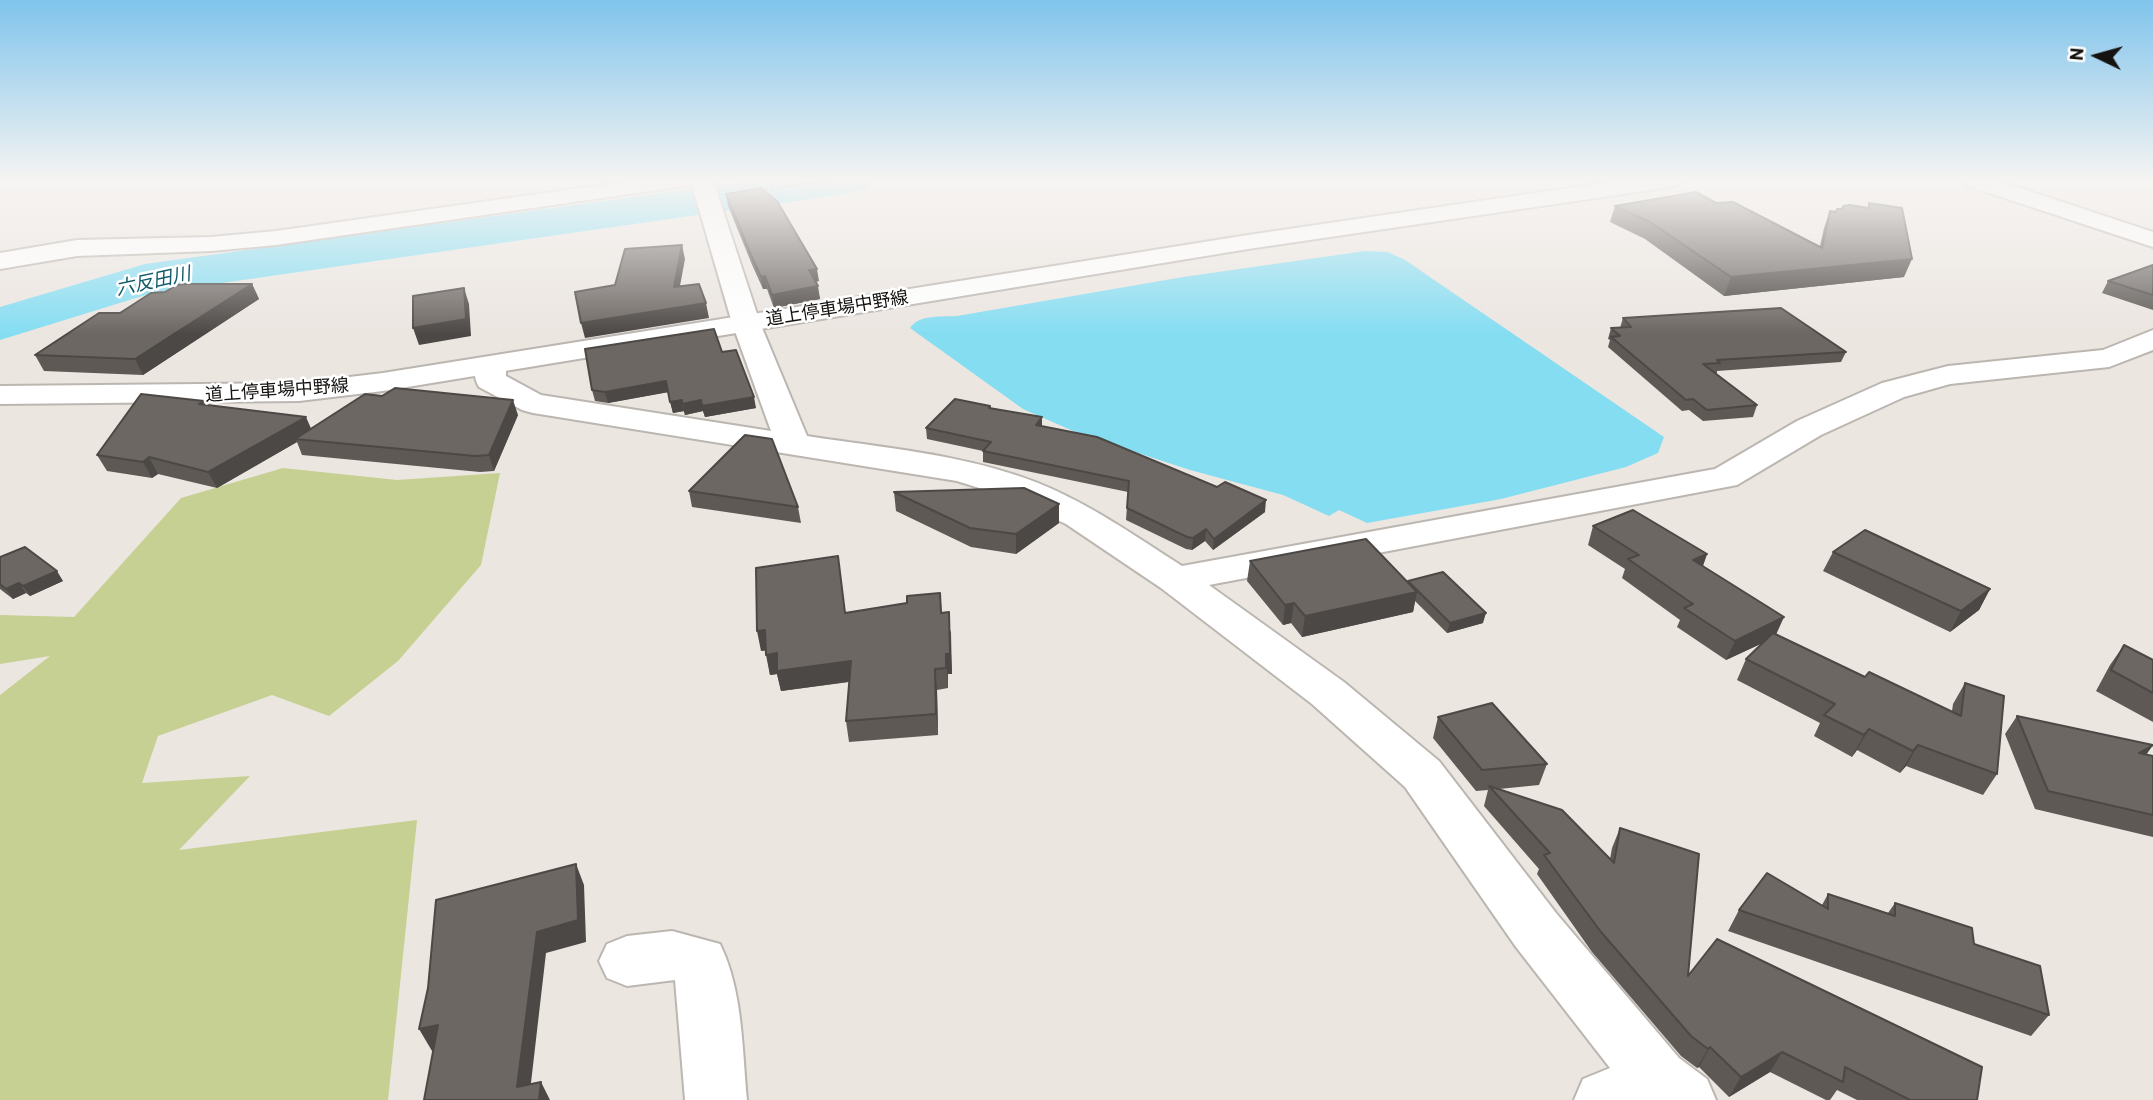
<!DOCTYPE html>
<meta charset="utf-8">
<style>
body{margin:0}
#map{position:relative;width:2153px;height:1100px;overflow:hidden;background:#ece6e1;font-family:Barlow,sans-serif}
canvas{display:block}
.north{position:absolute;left:2062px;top:21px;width:70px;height:70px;-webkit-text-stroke:5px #fff;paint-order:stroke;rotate:275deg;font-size:19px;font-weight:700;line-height:28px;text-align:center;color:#151311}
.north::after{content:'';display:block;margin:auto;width:24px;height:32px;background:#151311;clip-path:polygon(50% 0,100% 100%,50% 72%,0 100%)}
</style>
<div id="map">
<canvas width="2153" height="1100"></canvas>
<div class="north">N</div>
</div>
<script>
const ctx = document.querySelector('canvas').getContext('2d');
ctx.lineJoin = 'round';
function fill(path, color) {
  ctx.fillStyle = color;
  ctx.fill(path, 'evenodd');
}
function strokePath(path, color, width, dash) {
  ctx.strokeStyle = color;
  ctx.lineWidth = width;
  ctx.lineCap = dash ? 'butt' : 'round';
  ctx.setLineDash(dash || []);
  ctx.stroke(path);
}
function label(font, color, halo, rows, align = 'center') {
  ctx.font = font + ' Barlow,"Noto Sans JP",sans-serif';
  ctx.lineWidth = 5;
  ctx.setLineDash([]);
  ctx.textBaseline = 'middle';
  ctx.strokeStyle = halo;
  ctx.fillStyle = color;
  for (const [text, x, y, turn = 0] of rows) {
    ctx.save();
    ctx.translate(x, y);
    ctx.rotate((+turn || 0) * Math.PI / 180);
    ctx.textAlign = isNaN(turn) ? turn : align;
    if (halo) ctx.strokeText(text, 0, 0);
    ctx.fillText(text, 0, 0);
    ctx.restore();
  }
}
fill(new Path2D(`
 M283,468L397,480L500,473L481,565L398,661L329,716L272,695L158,736L142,783L250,776L179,850L417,820L388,1100H0V695L50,656L0,664V615L74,617L181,498Z`), '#c6d092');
fill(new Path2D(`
 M1365,251L1388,252L1405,260L1664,437L1658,453L1626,467L1501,499L1367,523L1339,510L1329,516L1283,495L1190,470L1080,434L1023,409L910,328C919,314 942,317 957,316L1183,277Z`), '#85ddf2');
fill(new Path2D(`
 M756,180H872L866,189L851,193L152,293L0,340V307L145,264Z`), '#85ddf2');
const minor = new Path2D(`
 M637,180H713L760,323L807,436C883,448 965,454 1038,483C1090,504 1135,536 1182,566L1715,469L1797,421L1882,383L1948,366L2103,350L2153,330V350L2109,367L1950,384L1904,397L1821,435L1737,485L1209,585L1344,682L1439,761L1556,913L1679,1058L1707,1079L1716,1100H1574L1583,1079L1610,1068L1516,947L1405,787L1312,704L1161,588L1066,524L1011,498L957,481L533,413L522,410L479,387C473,377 474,369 480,360L491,357L502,360L506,366V376L541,395L771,431L732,323L692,185L276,245L211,251L77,256L0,269V253L77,240L211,237L276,231Z
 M1962,180H1996L2153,232V247L1965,185Z
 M672,931L720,944C743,991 742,1048 747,1100H685L675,980L627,986L607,978L599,961L607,944L627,936Z`);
const secondary = new Path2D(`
 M1623,180H1682L1679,185L1671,187L1248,249L383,391L299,401L0,404V386L299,383L383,373L1248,235Z`);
strokePath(minor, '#bcb6b1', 4);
strokePath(secondary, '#bcb6b1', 4);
strokePath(new Path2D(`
 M759,191L831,180`), '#938e8b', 2.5, [3.5, 2.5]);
fill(minor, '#fff');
fill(secondary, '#fff');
fill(new Path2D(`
 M726,194L819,281L816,282L820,299L774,308L767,289H763L753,267L728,206Z
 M1716,203L1820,246L1824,228L1830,211L1836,212L1841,209L1868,208L1869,203L1904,277L1724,296L1645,239L1610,222L1615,206Z
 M2153,265V310L2102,293L2108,281Z
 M252,284L259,299L143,375L44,371L35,355L120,313Z
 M1623,318L1846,352L1841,362L1717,371V373L1715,374L1757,405L1753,417L1703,421L1689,410L1682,411L1608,347L1610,340L1608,339L1611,328H1620Z
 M722,352L756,408L705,417L703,411L685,415L684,411L673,413L668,392L608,403L595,401L592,390Z
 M204,401L205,404L311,429L518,415L494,471L480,472L302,455L297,442L217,488L158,474L152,478L107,471L97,455Z
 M990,406L991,408L1042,417V426L1265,512L1213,550L1205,541L1192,550L1186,549L1126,520L1128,492L983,462V451L927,439L926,428Z
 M689,491L798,507L801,523L692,507Z
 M894,492L1059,504V523L1016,554L971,547L896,511Z
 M1593,526L1707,554L1703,566L1776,634L1865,677L1952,711L1953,704L1965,683L1997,774L1983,795L1906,766L1900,773L1857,750L1852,757L1814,736L1820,723L1737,680L1746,659L1763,643L1726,660L1677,627L1680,620L1622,578L1625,569L1588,545Z
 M1833,552L1990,589L1979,610L1950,632L1823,571Z
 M0,557L63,581L30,596L26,593L13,599L0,589Z
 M1250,561L1408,582L1483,623L1447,633L1415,601L1413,612L1302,637L1291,623L1283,625L1247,581Z
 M940,593L942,613L951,632L952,674H948V688L937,690L938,735L849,742L846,721L849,682L781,691L777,674L770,675L766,650L761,651L845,613L907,603Z
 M2124,645L2153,660V722L2096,691L2110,665Z
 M2017,716L2153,745L2146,755L2153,756V837L2035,809L2005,734Z
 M1438,717L1547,764L1539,785L1499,789L1610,859L1612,848L1620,828L1688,976L1977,1100H1857L1837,1090L1830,1100H1826L1770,1072L1729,1097L1699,1067L1697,1068L1681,1056L1592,952L1537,874L1539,869L1484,806L1488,790L1476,791L1433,738Z
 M1828,894L1888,913L1895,903L1974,944L2049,1015L2031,1036L1728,931L1739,910L1822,905Z`), '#5e5955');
fill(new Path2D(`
 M682,245L685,259L677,302L674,287Z
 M1912,259L1904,277L1724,296L1731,277Z
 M817,269L819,281L811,282L809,270Z
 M765,276L767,289H763L761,277Z
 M252,284L259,299L143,375L135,359Z
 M818,286L820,299L774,308L772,295Z
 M464,288L469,304L471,336L419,345L413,328Z
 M706,303L709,318L585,338L581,323Z
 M666,381L669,392L608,403L605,392Z
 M754,397L756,408L705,417L703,411L685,415L682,404L701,400Z
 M513,400L518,415L494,471L489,455Z
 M682,400L684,411L673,413L670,402Z
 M306,417L313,433L295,439L297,442L217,488L208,472Z
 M1042,417V428L1036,425Z
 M149,457L158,474L152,478L143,462Z
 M1266,500L1265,512L1213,550L1214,539Z
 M1059,504V523L1016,554V534Z
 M1206,529L1205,541L1192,550L1193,538Z
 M1707,554L1700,573L1693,560Z
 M57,571L63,581L30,596L23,586Z
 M19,583L26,593L13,599L6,589Z
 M1990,589L1979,610L1950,632L1961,611Z
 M1417,592L1413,612L1302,637L1305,616Z
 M1294,603L1291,623L1283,625L1285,605Z
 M949,612L952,674H948V688L946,654Z
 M1486,613L1483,623L1447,633L1450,623Z
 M1784,617L1775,637L1726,660L1735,641Z
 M765,630L769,650L761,651L757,631Z
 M777,653L851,661L854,681L781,691L777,674L770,675L766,655Z
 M935,669L937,690L938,735L936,714Z
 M1869,729L1857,750L1852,757L1864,735Z
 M1918,745L1906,766L1900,773L1913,751Z
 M2153,745L2139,764V753Z
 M576,864L584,885L586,942L546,953L529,1100L517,1087L537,932Z
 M438,1025L450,1046L432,1051L419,1029Z
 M1710,1047L1699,1067L1697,1068L1708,1049Z
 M1782,1052L1770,1072L1729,1097L1741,1077Z
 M541,1082L550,1100H539Z`), '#4c4845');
const building = new Path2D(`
 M761,188L777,201L817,269L809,270L818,286L772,295L765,276L761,277L751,255L726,194Z
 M1696,192L1716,203L1733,202L1822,248L1830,211L1836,212L1837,209H1842L1843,206L1850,205L1869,208V203L1902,208L1912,259L1731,277L1650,222L1615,206Z
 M682,245L674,287L699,284L706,303L581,323L575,292L615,285L625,249Z
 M2153,265V295L2108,281Z
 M186,284H252L135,359L35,355L99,313H120L151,293L165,292L177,285Z
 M464,288L466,319L413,328V296Z
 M1781,308L1846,352L1717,360L1720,363L1703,364L1757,405L1707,410L1693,399L1686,400L1611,337L1620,336L1611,328L1631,327L1623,318Z
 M714,329L722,352L736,350L754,397L702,406L701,400L682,404V400L670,402L666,381L605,392L592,390L585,349Z
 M395,388L513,400L489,455L475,456L295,439L365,394L382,396Z
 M141,394L204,401L199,404L306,417L208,472L149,457L143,462L97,455Z
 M955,399L990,406L989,408L1042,417L1036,425L1097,437L1217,487L1225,482L1266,500L1214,539L1206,529L1193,538L1187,537L1127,508L1129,481L983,451L991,442L926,428Z
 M745,435L772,439L798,507L689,491Z
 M1024,488L1059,504L1016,534L970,528L894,492Z
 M1633,510L1707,554L1693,560L1784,617L1735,641L1684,608L1693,604L1628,559L1639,555L1593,526Z
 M1865,530L1990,589L1961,611L1833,552Z
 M1366,539L1417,592L1305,616L1294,603L1285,605L1250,561Z
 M25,547L57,571L23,586L19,583L6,589L0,584V557Z
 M838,556L845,613L907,603V596L940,593L941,613L949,612L950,654H946V668L935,669L936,714L846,721L851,661L777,671V653L766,655L765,630L757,631L756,568Z
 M1443,572L1486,613L1450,623L1408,581Z
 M1773,633L1865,677L1869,672L1961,716L1965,683L2004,696L1997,774L1918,745L1913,751L1869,729L1864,735L1824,715L1835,704L1746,659Z
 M2124,645L2153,660V693L2111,670Z
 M1492,703L1547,764L1482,770L1438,717Z
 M2017,716L2153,745L2139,753L2153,756V815L2048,791Z
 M1489,786L1562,810L1614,863L1620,828L1699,854L1688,976L1717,939L1982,1067L1977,1100H1910L1845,1067L1843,1082L1782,1052L1741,1077L1710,1047L1708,1049L1691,1036L1601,932L1544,855L1550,853Z
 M576,864L578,920L537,932L517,1087L541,1082L539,1100H424L438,1025L419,1029L428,988L436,900Z
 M1767,873L1828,909V894L1895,916V903L1972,928L1974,944L2040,966L2049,1015L1739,910Z`);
fill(building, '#6d6763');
strokePath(building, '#4c4845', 2);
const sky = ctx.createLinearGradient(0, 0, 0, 334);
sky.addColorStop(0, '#80c4ec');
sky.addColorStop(0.54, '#f6f4f2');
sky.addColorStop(1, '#f6f4f200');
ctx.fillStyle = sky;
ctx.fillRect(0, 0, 2153, 334);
label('18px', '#151311', '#fff', [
 ["道上停車場中野線",837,308,-9],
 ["道上停車場中野線",277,390,-4]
]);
label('italic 19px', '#115c6b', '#fff', [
 ["六反田川",153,281,-12]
]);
</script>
